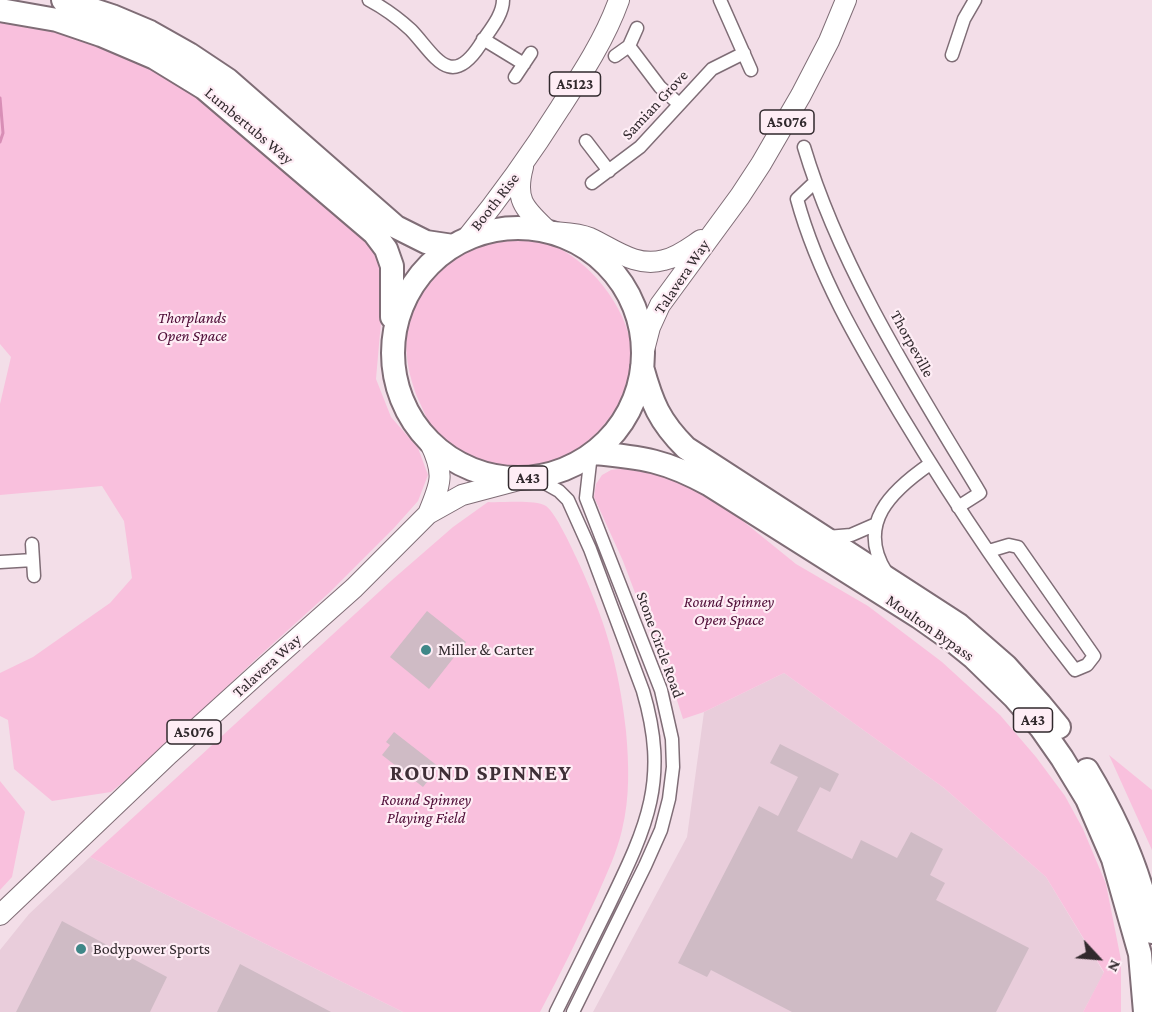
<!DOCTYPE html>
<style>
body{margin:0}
#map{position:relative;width:1152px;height:1012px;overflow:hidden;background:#f3dee8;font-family:"Crimson Pro",serif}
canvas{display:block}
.north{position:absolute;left:1068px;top:928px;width:60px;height:60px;-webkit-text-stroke:4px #feedf5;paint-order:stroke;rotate:116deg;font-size:16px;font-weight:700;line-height:24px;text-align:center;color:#31292d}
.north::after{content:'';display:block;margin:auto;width:21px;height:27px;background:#31292d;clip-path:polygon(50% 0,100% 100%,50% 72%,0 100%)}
</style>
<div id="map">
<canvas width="1152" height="1012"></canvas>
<div class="north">N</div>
</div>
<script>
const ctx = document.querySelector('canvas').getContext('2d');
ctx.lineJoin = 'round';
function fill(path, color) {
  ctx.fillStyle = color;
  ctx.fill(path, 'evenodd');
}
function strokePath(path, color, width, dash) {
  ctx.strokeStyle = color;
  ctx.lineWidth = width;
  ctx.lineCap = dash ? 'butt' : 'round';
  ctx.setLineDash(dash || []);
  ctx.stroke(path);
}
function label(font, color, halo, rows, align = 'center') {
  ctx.font = font + ' "Crimson Pro",serif';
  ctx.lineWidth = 4.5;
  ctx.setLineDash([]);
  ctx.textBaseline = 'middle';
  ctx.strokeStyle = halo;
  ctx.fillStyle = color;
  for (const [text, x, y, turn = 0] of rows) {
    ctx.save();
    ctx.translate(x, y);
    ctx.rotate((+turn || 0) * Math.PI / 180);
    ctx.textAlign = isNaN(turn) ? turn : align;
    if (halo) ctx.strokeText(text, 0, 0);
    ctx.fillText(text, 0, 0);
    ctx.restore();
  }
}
fill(new Path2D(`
 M784,673L944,788L1046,877L1104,973L1083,1012H593L687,837L704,712Z
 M90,857L403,1012H0V950L29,914Z`), '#e9cddb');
fill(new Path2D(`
 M0,19L42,25L106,45L162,73L206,101L370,241L385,276L376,379L391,417L418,448L428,475L418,501L394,528L330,592L256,659L142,767L111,792L52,801L14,769L8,720L0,716V673L33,657L110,603L132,578L124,521L102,486L0,495V404L11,357L0,344Z
 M512,234C530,237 548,241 564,251C601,273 636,322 632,367C630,386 619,406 607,421C587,447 556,466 522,467C493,467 460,459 439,437C430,427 425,414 419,401C395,344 404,289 457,253C474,242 492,235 512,234Z
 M626,468L654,470L707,492L796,564L868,606L942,662L1000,715L1036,757L1065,796L1083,829L1106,884L1121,960V1012H1083L1104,972L1046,877L944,788L784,673L704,712L683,719L668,672L648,627L623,561L594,497L596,484L602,475L611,470Z
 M488,502C502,503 534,499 546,506C555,512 571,546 576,557C604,617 619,665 626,731C629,765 630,797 622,830C617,852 607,873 598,894C580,934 561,973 540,1012H403L90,857L392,580L453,527Z
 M1109,755L1152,790V850Z
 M0,781L25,812L12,877L0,890Z`), '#f9c0dd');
strokePath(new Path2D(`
 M0,98L3,133L0,142`), '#d88eb6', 3);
fill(new Path2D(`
 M427,611L466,642L429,689L390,657Z
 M394,732L439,767L423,787L382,755L390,745L386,742Z
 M780,744L839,774L830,792L820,787L797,831L852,859L861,840L897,858L911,832L943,849L930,875L945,883L936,900L1029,948L996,1012H792L711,970L707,977L678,963L759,806L778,816L798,777L770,763Z
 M62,921L167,977L150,1012H16Z
 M240,964L331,1012H217Z`), '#cfbbc5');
const street = new Path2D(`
 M369,0C384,8 398,18 411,30C434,54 450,91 480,45C488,32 503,16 503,0
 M720,0L751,70
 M483,39L524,64
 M629,46L660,87L679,104
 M952,55L964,19L975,0
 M615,56L629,46L637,28
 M515,77L531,53
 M586,141L609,171
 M804,147C840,268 915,385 980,493L958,507
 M815,182L797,199C818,276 860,346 901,415C954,503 1011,589 1075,670L1087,665L1094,656L1018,547L1009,545L989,551
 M592,183L640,147L712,69L744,53
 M534,477L559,491L568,500L590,549L643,691C670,782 646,828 607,909C590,943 573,978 556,1012
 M827,537L851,535L874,525
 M32,544L34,576
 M0,562L33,560
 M886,572C856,524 891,491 930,464
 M573,1012L645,866L661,830L669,799L673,767L672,739L661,690L586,498L591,454`);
const primary = new Path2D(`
 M523,167C514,201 525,209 548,231
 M553,232C565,233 578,233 590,238C614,249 636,268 664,260C678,257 689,248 701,240
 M466,239C500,197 531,154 560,108C582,74 605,39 619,0
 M643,354L650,327L660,305L740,196L761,164L801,95L829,41L846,0
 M428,514C441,483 445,474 430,443
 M0,915L169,754L265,667L354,588L428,514L462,495L526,478`);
const highway = new Path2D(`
 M63,0L112,16L150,32L189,54L228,80L396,227L426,242L453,246
 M0,10L57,20L101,35L155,58L204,88L374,233L386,249L392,266V317
 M393 353a125 125 0 1 1 250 0a125 125 0 1 1-250 0Z
 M642,367C652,403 659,421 686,448L959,625L1006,666L1040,704L1059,727
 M593,453C642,457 667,461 710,485L919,617L953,641L974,658L1014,697L1041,728L1062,758L1087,799L1113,859L1140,954L1145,1012
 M1087,770C1116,818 1142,875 1152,932`);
strokePath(street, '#7f6d76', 15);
strokePath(primary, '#7f6d76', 22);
strokePath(highway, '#7f6d76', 26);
strokePath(street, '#fff', 12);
strokePath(primary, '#fff', 20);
strokePath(highway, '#fff', 22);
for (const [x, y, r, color] of [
 [426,650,6,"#3f8788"],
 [81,949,6,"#3f8788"]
]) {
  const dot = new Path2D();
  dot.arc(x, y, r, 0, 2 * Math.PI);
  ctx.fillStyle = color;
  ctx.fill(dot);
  strokePath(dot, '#feedf5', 2);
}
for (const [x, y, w] of [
 [575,84,51],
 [787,122,54],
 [528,478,39],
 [1033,720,39],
 [194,732,54]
]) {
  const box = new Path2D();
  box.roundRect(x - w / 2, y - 12, w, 24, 4.5);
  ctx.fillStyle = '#feedf5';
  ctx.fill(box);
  strokePath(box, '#31292d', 1.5);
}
label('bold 15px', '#31292d', null, [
 ["A5123",575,84],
 ["A5076",787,122],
 ["A43",528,478],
 ["A43",1033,720],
 ["A5076",194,732]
]);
label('16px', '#31292d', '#feedf5', [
 ["Samian Grove",655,105,-47],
 ["Lumbertubs Way",249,126,40],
 ["Booth Rise",495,202,-52],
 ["Talavera Way",682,277,-56],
 ["Thorpeville",912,344,61],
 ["Moulton Bypass",930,628,35],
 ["Stone Circle Road",660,645,70],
 ["Talavera Way",267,666,-42]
]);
label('italic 16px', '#4e0c36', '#feedf5', [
 ["Thorplands",192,318],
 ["Open Space",192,336],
 ["Round Spinney",729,602],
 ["Open Space",729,620],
 ["Round Spinney",426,800],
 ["Playing Field",426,818]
]);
label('16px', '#31292d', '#feedf5', [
 ["Miller & Carter",438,650],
 ["Bodypower Sports",93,949]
], 'left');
ctx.letterSpacing = '1.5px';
label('bold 22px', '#3f2f37', '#feedf5', [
 ["ROUND SPINNEY",481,773]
]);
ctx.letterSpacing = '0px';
</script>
